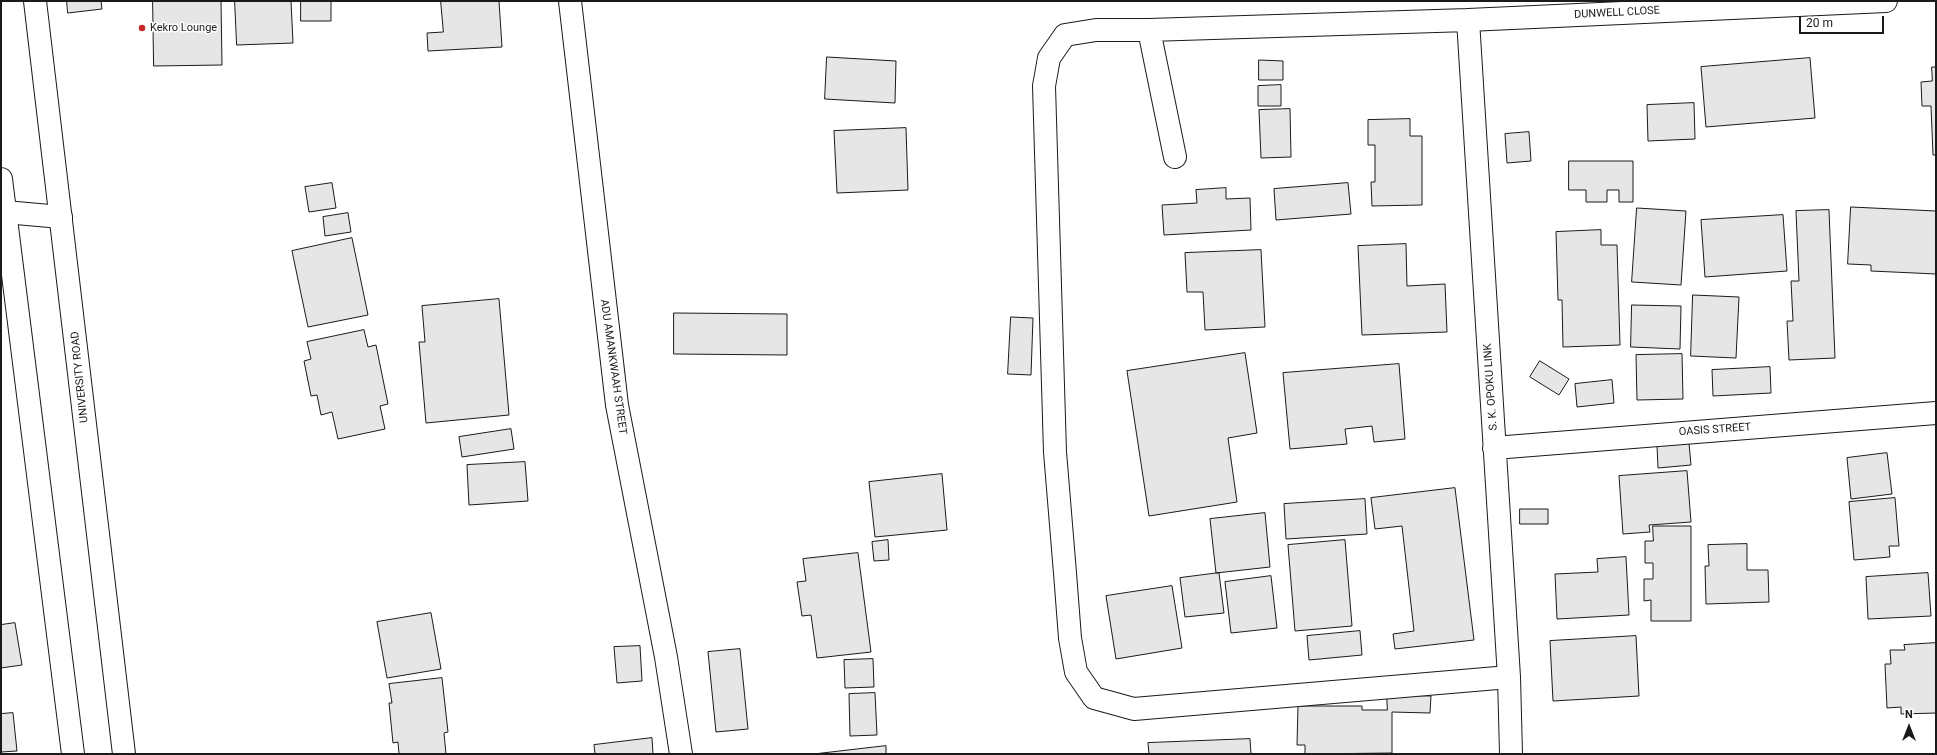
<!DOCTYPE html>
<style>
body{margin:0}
#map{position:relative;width:1937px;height:755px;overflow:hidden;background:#fff;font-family:Roboto,sans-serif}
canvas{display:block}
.frame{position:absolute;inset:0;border:2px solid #1a1a1a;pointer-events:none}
.north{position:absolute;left:1889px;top:707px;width:40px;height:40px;-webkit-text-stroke:3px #fff;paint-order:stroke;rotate:0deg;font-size:11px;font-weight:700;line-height:16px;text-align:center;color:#1a1a1a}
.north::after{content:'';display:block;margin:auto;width:14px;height:18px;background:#1a1a1a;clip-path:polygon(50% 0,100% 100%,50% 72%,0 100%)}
.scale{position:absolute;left:1799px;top:16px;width:85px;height:18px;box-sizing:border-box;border:2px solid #1a1a1a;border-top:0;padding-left:5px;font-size:12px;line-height:14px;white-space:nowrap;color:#1a1a1a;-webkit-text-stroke:3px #fff;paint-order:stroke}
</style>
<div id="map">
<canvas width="1937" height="755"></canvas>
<div class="frame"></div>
<div class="north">N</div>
<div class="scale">20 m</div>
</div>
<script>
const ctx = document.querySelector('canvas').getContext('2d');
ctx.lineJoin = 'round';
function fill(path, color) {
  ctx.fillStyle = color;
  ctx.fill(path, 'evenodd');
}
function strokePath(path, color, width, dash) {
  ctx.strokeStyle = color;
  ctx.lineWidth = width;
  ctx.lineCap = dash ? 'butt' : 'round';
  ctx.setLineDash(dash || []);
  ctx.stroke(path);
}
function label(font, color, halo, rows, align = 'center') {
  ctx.font = font + ' Roboto,sans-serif';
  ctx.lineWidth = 3;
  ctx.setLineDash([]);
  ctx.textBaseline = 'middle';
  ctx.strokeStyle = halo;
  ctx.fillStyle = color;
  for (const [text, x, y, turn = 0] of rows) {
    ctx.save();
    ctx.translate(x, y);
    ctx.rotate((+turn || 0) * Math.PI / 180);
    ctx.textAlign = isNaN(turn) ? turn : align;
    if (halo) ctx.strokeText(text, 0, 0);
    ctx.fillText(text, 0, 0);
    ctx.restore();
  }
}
const building = new Path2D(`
 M67,1H101L102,9L68,13Z
 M153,1H221L222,65L154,66Z
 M235,1H291L293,43L237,45Z
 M301,1H331V21H301Z
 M441,1H499L502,47L428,51L427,33L443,32Z
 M827,57L896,61L895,103L825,99Z
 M1810,58L1815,118L1706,127L1701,67Z
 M1259,60L1283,61V80H1259Z
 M1932,67H1936V155H1933L1931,106H1922L1921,82L1932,81Z
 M1281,85V106H1258V86Z
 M1694,103L1695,139L1648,141L1647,105Z
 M1290,109L1291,157L1261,158L1259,110Z
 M1410,119V136H1422V205L1372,206L1371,182H1375V145H1368V120Z
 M906,128L908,190L837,193L834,131Z
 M1529,132L1531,161L1507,163L1505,134Z
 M1569,161H1633V202H1619V190H1607V202H1586V190H1569Z
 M332,183L336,208L309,212L305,187Z
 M1348,183L1351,214L1276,220L1274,189Z
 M1226,188V199L1250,198L1251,230L1164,235L1162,205L1197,203L1196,190Z
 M1851,207L1936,211V274L1871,271V265L1848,264Z
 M1637,208L1686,211L1681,285L1632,282Z
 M1829,210L1835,358L1789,360L1787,321H1793L1791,281H1799L1796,211Z
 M348,213L351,232L325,236L323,217Z
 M1783,215L1787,271L1705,277L1701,220Z
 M1601,230V245H1617L1620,345L1563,347L1562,300H1558L1556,232Z
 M352,238L368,315L308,327L292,251Z
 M1406,244L1407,286L1445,284L1447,332L1362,335L1358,246Z
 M1261,250L1265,327L1205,330L1203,292H1187L1185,253Z
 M1693,295L1739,297L1736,358L1691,356Z
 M499,299L509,415L426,423L419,342H425L422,306Z
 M1632,305L1681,306L1680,349L1631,347Z
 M674,313L787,314V355L674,354Z
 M1011,317L1033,318L1031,375L1008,374Z
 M364,330L368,347L376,345L388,404L380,406L385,429L338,439L332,412L321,415L317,395L311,396L304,361L311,359L307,342Z
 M1245,353L1257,433L1228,438L1237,502L1149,516L1127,371Z
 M1682,354L1683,399L1637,400L1636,355Z
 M1540,361L1569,379L1559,395L1530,377Z
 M1399,364L1405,439L1374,442L1372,426L1345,429L1347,444L1290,449L1283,373Z
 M1770,367L1771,393L1713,396L1712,370Z
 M1612,380L1614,403L1577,407L1575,384Z
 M511,429L514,449L462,457L459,437Z
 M1689,443L1691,465L1658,468L1657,445Z
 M1887,453L1892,494L1851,499L1847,458Z
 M525,462L528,501L469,505L467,465Z
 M1687,471L1691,522L1649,525L1650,532L1623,534L1619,476Z
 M942,474L947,530L875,537L869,482Z
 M1455,488L1474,640L1395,649L1393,634L1414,631L1402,526L1375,529L1371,498Z
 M1895,498L1899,546H1889L1890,557L1854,560L1849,502Z
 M1365,499L1367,534L1286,539L1284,504Z
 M1520,509H1548V524H1520Z
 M1265,513L1270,567L1216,573L1210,519Z
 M1653,526H1691V621H1651V600L1644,601V579H1653V563H1645V541H1653Z
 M888,540L889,560L874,561L872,542Z
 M1345,540L1352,626L1295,631L1288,545Z
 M1747,544V570H1768L1769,602L1706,604L1705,566H1709L1708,545Z
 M858,553L871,652L817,658L811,615L802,616L797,582L806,581L803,559Z
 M1626,557L1629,615L1557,619L1555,574L1598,572L1597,559Z
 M1219,573L1224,613L1185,617L1180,578Z
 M1928,573L1931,616L1868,619L1866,577Z
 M1271,576L1277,628L1231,633L1225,582Z
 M1172,586L1182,648L1116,659L1106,596Z
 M431,613L441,669L387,678L377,622Z
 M15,623L22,665L1,668V625Z
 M1360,631L1362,655L1309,660L1307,636Z
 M1636,636L1639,696L1553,701L1550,641Z
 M1936,643V713L1901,714V707L1887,708L1885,664H1891L1890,650H1905L1904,645Z
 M640,646L642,681L617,683L614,647Z
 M740,649L748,729L716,732L708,652Z
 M873,659L874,687L845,688L844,660Z
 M442,678L448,732L444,733L446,754H399L398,742L393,743L389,703H392L389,684Z
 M875,693L877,735L850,736L849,694Z
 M1387,695L1431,696L1430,713L1392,712V753L1305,754V745H1297L1298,706H1362V710H1387Z
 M13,713L17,751L1,752V714Z
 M652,738L653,754H595L594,745Z
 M1250,739L1251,754H1149L1148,743Z
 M886,746V754H814Z`);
fill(building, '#e6e6e6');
strokePath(building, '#1a1a1a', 1);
const street = new Path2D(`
 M570,1L617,405L666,657L681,754
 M1468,20L1509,677L1511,754
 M1149,30L1175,157
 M1,214L5,212L61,217
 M1494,448L1936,413
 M1509,677L1134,709L1094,698L1076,672L1070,638L1065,573L1055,452L1044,86L1049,58L1065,35L1096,30H1149L1468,20L1886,1`);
const highway = new Path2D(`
 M35,1L124,754
 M1,179L73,754`);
strokePath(street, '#1a1a1a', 24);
strokePath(highway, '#1a1a1a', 24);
strokePath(street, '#fff', 22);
strokePath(highway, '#fff', 22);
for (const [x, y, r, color] of [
 [142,28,4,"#c62828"]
]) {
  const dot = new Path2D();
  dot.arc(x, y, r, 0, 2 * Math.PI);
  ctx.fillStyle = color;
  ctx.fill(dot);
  strokePath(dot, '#fff', 1.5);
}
label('11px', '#1a1a1a', '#fff', [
 ["DUNWELL CLOSE",1617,13,-3],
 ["ADU AMANKWAAH STREET",613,367,82],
 ["UNIVERSITY ROAD",80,377,-96],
 ["S. K. OPOKU LINK",1491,387,-94],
 ["OASIS STREET",1715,430,-4]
]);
label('11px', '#1a1a1a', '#fff', [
 ["Kekro Lounge",150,28]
], 'left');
</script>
